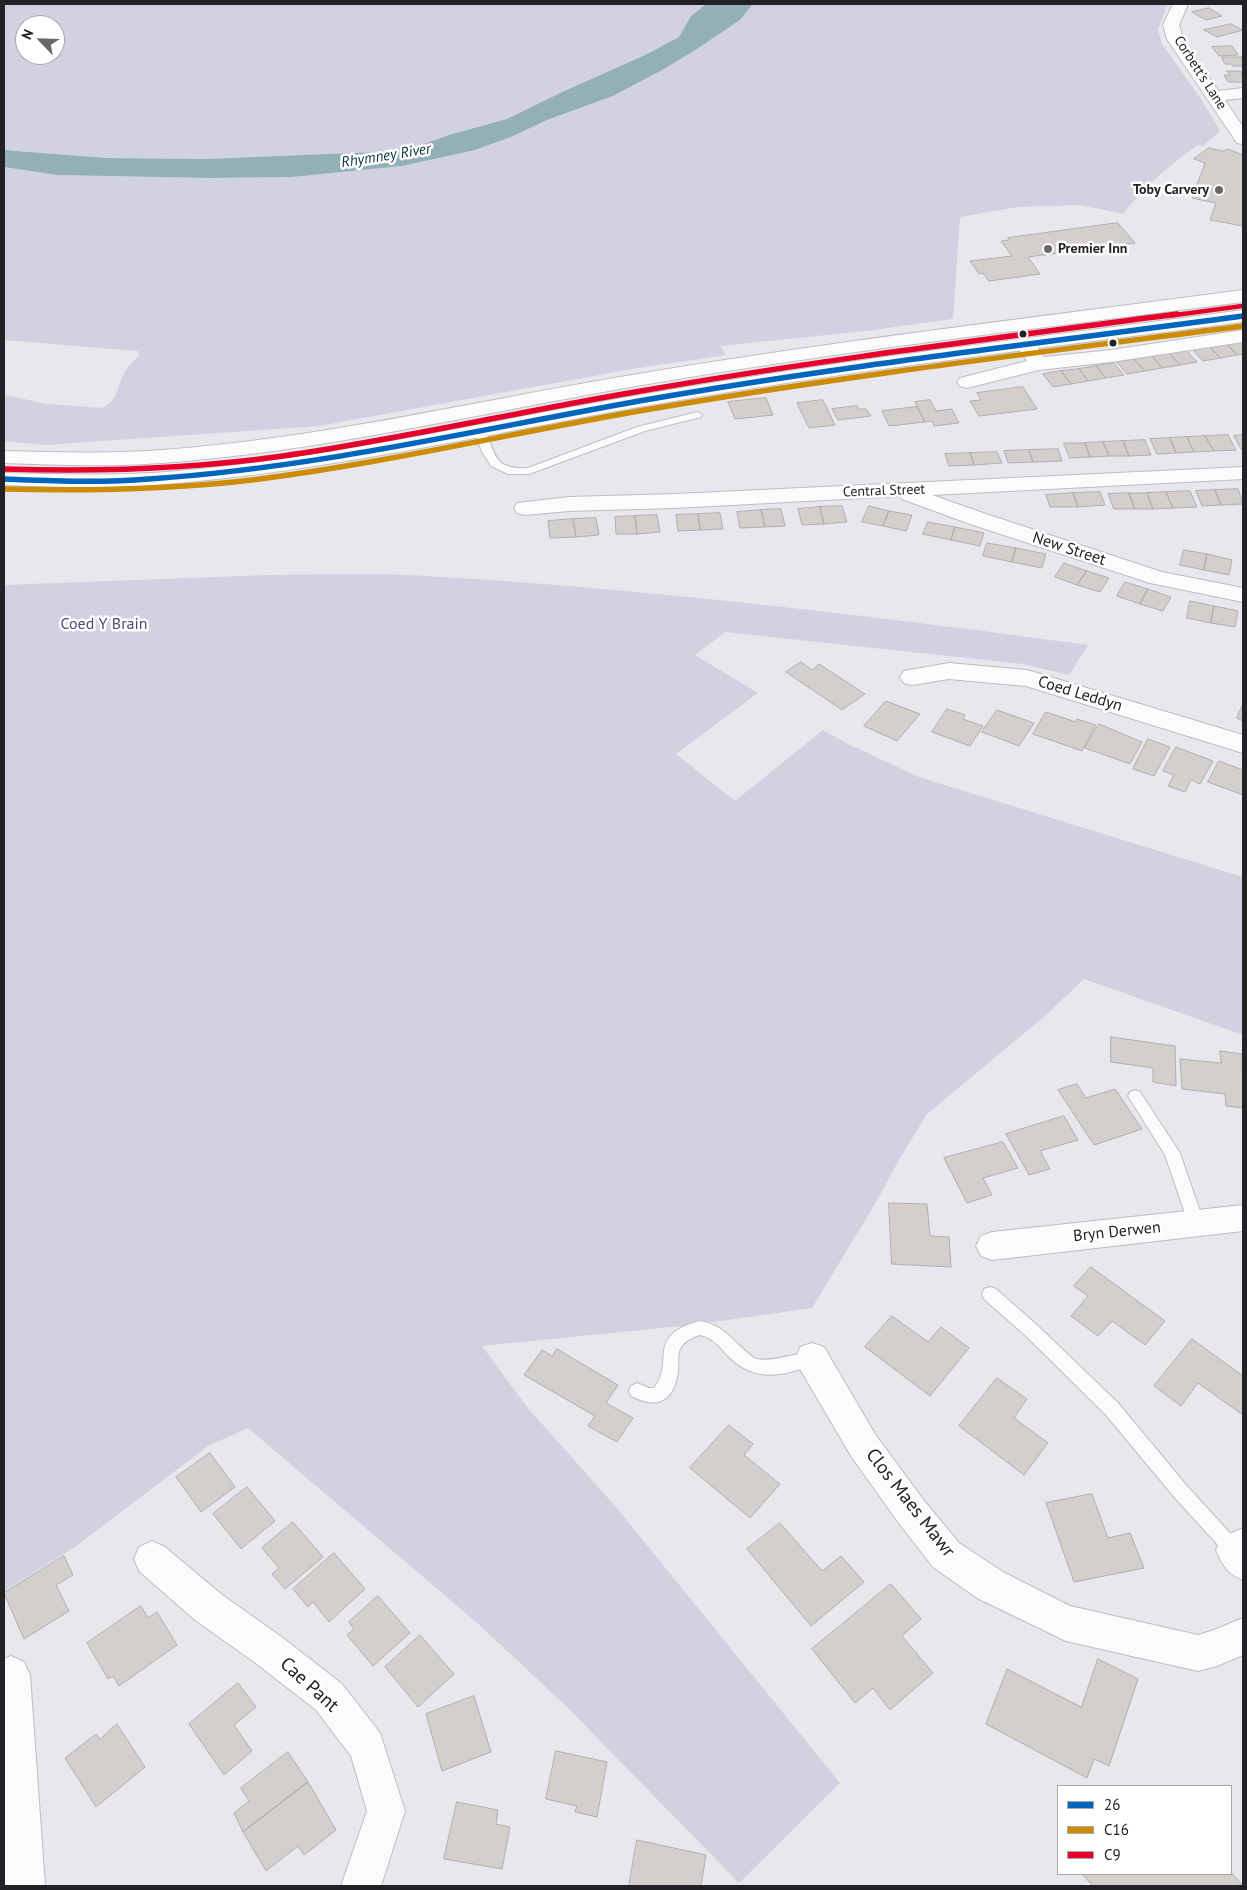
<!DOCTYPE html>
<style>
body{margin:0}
#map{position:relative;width:1247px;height:1890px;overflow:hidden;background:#e7e7ed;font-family:"PT Sans",sans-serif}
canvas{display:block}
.frame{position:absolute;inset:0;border:5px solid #222226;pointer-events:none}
.legend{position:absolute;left:1057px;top:1785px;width:175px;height:90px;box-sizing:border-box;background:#fff;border:1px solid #a7a7a8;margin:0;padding:6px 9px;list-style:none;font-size:15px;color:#222226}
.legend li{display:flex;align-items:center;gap:10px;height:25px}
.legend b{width:25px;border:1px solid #a7a7a8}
.north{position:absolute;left:15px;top:15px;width:50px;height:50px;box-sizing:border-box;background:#fff;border:1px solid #a7a7a8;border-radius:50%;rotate:294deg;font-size:14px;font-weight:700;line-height:20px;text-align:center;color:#222226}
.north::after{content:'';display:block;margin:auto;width:18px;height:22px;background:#67676c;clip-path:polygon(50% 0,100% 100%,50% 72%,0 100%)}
</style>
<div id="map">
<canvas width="1247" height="1890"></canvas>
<div class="frame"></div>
<ul class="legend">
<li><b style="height:6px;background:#0065bd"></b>26</li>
<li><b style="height:6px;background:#cc8c08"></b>C16</li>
<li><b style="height:6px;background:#e4002b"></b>C9</li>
</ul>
<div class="north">N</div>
</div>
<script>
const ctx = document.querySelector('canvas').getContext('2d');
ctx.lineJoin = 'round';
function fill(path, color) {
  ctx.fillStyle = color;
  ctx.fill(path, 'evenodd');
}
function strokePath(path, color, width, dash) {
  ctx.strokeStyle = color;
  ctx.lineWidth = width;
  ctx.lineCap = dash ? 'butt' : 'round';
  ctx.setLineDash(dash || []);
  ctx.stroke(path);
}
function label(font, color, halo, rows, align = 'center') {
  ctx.font = font + ' "PT Sans",sans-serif';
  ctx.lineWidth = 5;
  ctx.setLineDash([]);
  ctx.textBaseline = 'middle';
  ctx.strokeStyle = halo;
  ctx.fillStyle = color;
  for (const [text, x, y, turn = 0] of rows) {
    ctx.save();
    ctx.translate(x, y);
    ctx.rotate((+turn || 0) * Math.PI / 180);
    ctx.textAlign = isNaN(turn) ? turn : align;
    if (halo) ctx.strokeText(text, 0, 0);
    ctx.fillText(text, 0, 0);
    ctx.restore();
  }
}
fill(new Path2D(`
 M4,4H706L691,16L679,37L645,55L560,93L507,119L452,134L418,146L376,152L206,159L106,158L4,150ZM25,25H55V55H25Z
 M753,4H1168L1158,29L1162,44L1201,99L1220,131L1203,146L1197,145C1169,166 1144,187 1123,214L1080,205L1018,207L960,217L953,319L866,331L720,346L726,355L638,368L319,426L45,445L4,441V395L48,404L101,408C118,403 117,385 125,371C129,365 133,361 139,356L138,351L4,340V167L57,175L208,178L291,177L402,166L475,150L511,137L547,120L613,96L664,69L700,47L740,20Z
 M268,575C321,575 374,573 426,576C647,589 868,615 1088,645L1069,675L1023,664L725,632L695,655L758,693L676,754L735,801L823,730L848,744L919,777L1243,877V1035L1084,979L1045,1016L927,1114L900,1158L875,1204L812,1308L692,1325L482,1346L527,1407L616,1507L840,1783L739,1883L566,1706L475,1621L248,1428L208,1446L75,1547L4,1591V585Z`), '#d1d1e1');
fill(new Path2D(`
 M706,4H753L740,20L700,47L664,69L613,96L547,120L511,137L475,150L402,166L292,177L208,178L57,175L4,167V150L106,158L206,159L376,152L418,146L452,134L507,119L560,93L645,55L679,37L691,16Z`), '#93b0b7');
const building = new Path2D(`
 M1209,8L1222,16L1206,20L1192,12Z
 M1231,24L1243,30L1217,37L1204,30Z
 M1232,46L1238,55L1219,56L1212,47Z
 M1222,57H1242L1243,66H1233L1231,64H1225Z
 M1227,71H1241L1243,82H1228L1224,75H1230Z
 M1209,148L1222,151L1228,149L1243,155V226L1210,220L1216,203L1192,198L1205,163L1194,159Z
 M1118,223L1135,243L1028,257L1040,274L989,281L983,273L979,274L970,261L1012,256L1001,241L1009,240L1008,238Z
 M1243,341V354L1237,355L1226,343Z
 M1226,343L1237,355L1220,358L1209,346Z
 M1209,346L1220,358L1203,361L1192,349Z
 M1186,350L1197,362L1180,365L1169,353Z
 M1169,353L1180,365L1162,368L1152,356Z
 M1152,356L1162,368L1145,371L1134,359Z
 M1134,359L1145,371L1127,374L1117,362Z
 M1114,363L1124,375L1106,378L1096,366Z
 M1096,366L1106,378L1088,381L1079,369Z
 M1079,369L1088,381L1071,384L1061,371Z
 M1061,371L1071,384L1053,387L1043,374Z
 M1023,387L1037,409L979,416L970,401L981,400L977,393Z
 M766,398L773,415L735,419L728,402Z
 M823,400L835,425L809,428L797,403Z
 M930,400L936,411L952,409L959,423L934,426L932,421L925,422L915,402Z
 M857,406L859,409H866L871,416L838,420L832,409Z
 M917,407L925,422L889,426L882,411Z
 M1228,435L1236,450L1214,451L1205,436Z
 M1243,435V449H1241L1234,436Z
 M1205,436L1214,451L1194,452L1187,437Z
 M1187,437L1194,452L1176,453L1170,438Z
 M1170,438L1176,453L1157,454L1150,439Z
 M1145,440L1151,455L1129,456L1123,441Z
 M1123,441L1129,456H1109L1103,442Z
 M1103,442L1109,456L1090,457L1085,443Z
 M1064,443H1085L1090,457L1070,458Z
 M1058,449L1062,461L1033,462L1029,450Z
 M1029,450L1033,462L1008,463L1004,451Z
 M997,452L1002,463L974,465L970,453Z
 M970,453L974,465L949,466L945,454Z
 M1238,489L1243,504L1221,505L1215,490Z
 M1215,490L1221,505L1202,506L1196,491Z
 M1190,491L1197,507L1173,508L1166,492Z
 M1100,492L1105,505L1078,507L1073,493Z
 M1166,492L1173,508L1153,509L1147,493Z
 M1073,493L1078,507H1050L1046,495Z
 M1129,493H1147L1153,509H1135Z
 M1129,493L1135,509H1114L1108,494Z
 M842,506L847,522L824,524L820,507Z
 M869,506L889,511L883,526L862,522Z
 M820,507L824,524L802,525L798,509Z
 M781,509L785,526L765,527L761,510Z
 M761,510L765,527L740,528L737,512Z
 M889,511L912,515L906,531L883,526Z
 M720,513L723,529L700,530L698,514Z
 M698,514L700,530L678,531L676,515Z
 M657,515L660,532L637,534L635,516Z
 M635,516L637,534H616L615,517Z
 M596,518L599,535L576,537L573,519Z
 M573,519L576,537L550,538L548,521Z
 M928,522L955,527L951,540L923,534Z
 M955,527L984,533L980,546L951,540Z
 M987,543L1016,548L1012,562L983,556Z
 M1016,548L1046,554L1042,568L1012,562Z
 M1184,550L1207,554L1204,570L1180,565Z
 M1207,554L1232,560L1229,575L1204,570Z
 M1064,563L1087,571L1077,585L1055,577Z
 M1087,571L1109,578L1100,592L1077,585Z
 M1125,582L1148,589L1140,604L1117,596Z
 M1148,589L1171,597L1163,611L1140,604Z
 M1190,601L1214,606L1211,623L1187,618Z
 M1214,606L1238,611L1235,627L1211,623Z
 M801,662L812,670L819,664L865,694L842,710L786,672Z
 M886,701L920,714L897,741L864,726Z
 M1243,704V721L1237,718Z
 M947,709L965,715L963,719L983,726L970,746L932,732Z
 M997,710L1034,723L1019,746L982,732Z
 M1046,712L1076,722L1077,719L1096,725L1082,751L1033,734Z
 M1099,724L1142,742L1130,764L1085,748Z
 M1148,739L1170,747L1154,776L1133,769Z
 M1176,747L1213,761L1200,784L1191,780L1185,792L1168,786L1174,775L1163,771Z
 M1219,761L1243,770V795L1208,782Z
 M1111,1037L1175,1046L1176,1086L1153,1082V1068L1111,1062Z
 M1220,1051L1242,1054L1243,1108L1226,1106L1225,1094L1182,1089L1180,1059L1221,1063Z
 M1077,1084L1086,1098L1115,1089L1142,1129L1094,1145L1058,1090Z
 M1064,1116L1078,1140L1040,1151L1050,1169L1029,1175L1006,1134Z
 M1003,1142L1018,1168L983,1178L992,1195L967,1203L944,1158Z
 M889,1203L927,1204L930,1236L949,1237L951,1267L892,1264Z
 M1091,1267L1165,1321L1145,1345L1112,1321L1098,1336L1071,1316L1088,1296L1074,1286Z
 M892,1316L928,1342L941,1327L969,1348L930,1396L865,1347Z
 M1192,1339L1243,1376V1415L1198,1383L1181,1406L1154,1386Z
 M557,1349L618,1385L606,1403L633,1418L617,1442L588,1426L595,1416L524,1375L542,1350L552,1356Z
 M997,1378L1027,1399L1014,1418L1048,1443L1024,1475L959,1426Z
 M729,1425L753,1444L744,1455L780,1484L750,1518L690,1468Z
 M210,1453L235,1487L201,1512L176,1477Z
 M247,1487L275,1521L241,1549L213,1514Z
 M1092,1494L1108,1538L1130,1533L1144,1568L1074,1582L1046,1503Z
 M293,1522L323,1557L285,1589L272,1574L279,1568L262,1548Z
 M780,1523L822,1571L841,1556L864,1582L811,1626L747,1549Z
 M334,1553L365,1589L329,1622L313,1602L308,1607L293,1589Z
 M64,1556L73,1575L56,1585L69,1611L24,1639L4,1593Z
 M891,1584L921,1619L902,1636L933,1673L890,1710L873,1688L855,1703L812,1649Z
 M378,1596L410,1633L373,1666L347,1635L354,1629L349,1622Z
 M141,1606L148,1618L157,1612L177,1645L119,1686L113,1676L108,1679L87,1643Z
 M420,1635L454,1674L418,1707L385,1667Z
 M1098,1659L1138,1679L1109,1766L1094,1759L1087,1778L986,1724L1007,1669L1081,1707Z
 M238,1683L256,1707L234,1725L252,1751L224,1775L189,1724Z
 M474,1696L491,1752L442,1771L426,1714Z
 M117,1724L145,1767L96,1807L65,1758L96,1734L100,1739Z
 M556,1751L607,1762L597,1817L575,1812L577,1806L546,1799Z
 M288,1752L308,1782L243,1832L234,1813L249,1801L241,1788Z
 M308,1782L336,1830L304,1855L298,1846L266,1871L243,1832Z
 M457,1802L498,1810L496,1824L510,1827L502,1869L444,1859Z
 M637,1840L706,1855L701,1886H629Z
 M1231,1872L1243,1886H1093L1082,1874H1231Z`);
fill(building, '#d4cecd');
strokePath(building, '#b0aeb0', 1);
const service = new Path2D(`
 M697,412L702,415L701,417L645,431L529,474H508L491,466L481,450L475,431L480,428L484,429C497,454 492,470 528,468L637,427Z
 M1135,1090L1140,1092L1180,1153L1204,1223L1202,1228L1196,1230L1190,1228L1165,1155L1128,1096L1130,1092Z
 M990,1287L996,1289L1038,1326L1118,1403L1187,1486L1240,1544L1243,1550L1240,1556L1234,1559L1228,1556L1175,1498L1106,1415L1026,1336L984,1299L982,1294L984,1289Z
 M699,1321C726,1324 735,1346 756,1359C777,1363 807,1348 818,1353L820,1358L818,1363C784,1376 755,1384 727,1355C719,1346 712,1337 699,1335C692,1338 684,1341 680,1349C677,1355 679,1365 678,1372C673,1403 657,1409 631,1396L629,1391L631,1386L637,1383L649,1388H654C676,1361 644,1337 699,1321Z`);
const minor = new Path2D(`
 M1173,4H1188L1179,25L1183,39L1218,91L1243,88V98L1225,100L1243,127V144L1237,143L1167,39L1163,25Z
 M1243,330V342L1111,362L1039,370L967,388L960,386L957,382L960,378L1027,361L1016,345L1019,341L1026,339L1033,341L1044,357L1111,350Z
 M1243,467V479L932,495L983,513L1162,572L1243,588V602L1150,583L967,523L902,499L901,496L675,508L569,511L525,515L517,513L514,508L517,503L569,497L675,494Z
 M949,663L1027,670L1243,735V753L1026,686L949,679L912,685L904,683L900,677L904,671Z
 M1243,1205V1231L992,1260L981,1256L976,1246L981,1236L992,1232Z
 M812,1343L824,1347L875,1434L922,1498L959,1543L1003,1572L1070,1606L1198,1635L1214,1630L1243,1618V1655L1217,1666L1198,1671L1066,1641L977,1598L933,1567L898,1522L851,1456L800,1369L796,1358L800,1347Z
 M1243,1528V1580C1227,1573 1223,1566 1216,1550L1221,1538Z
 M152,1541L165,1547L221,1594L283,1638L342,1684L380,1733L405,1811L381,1886H341L367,1811L351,1756L316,1710L257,1664L195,1620L139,1571L134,1559L139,1547Z
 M11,1656L24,1662L30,1675L45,1886H5L4,1659Z`);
const primary = new Path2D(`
 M1243,290V302C1033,329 822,353 614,390C463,417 314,452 161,463C109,467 56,465 4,463V451C56,452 109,454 161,450C314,439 463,404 614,378C823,342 1033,318 1243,290Z
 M1243,310V322C1041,348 839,372 639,407C482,435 326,471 167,484C113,489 58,487 4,485V473C58,474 113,476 167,472C327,459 482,422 639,395C839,360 1041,337 1243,310Z`);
strokePath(service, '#bdbdc2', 2);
strokePath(minor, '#bdbdc2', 2);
strokePath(primary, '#bdbdc2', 2);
fill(service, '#fbfbfc');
fill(minor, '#fbfbfc');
fill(primary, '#fbfbfc');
strokePath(new Path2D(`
 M4,479C52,481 100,483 149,479C314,468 476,430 639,401C839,366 1041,343 1243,316`), '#0065bd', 5.5);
strokePath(new Path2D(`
 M4,489C84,491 163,490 243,481C378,465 511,433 645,410C843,376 1043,352 1243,326`), '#cc8c08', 5.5);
strokePath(new Path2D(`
 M1168,316L1242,306`), '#e4002b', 4.5);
strokePath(new Path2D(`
 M4,469C97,472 191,469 283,456C403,439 521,411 641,391C819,360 998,338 1177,314`), '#e4002b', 5.5);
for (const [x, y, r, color] of [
 [1219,190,5,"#67676c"],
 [1048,249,5,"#67676c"],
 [1023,334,4.5,"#222226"],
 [1113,343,4.5,"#222226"]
]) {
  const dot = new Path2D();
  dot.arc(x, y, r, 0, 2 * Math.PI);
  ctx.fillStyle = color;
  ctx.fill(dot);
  strokePath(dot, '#fff', 2);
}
label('14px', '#222226', '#fff', [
 ["Corbett's Lane",1200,73,57],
 ["Central Street",884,491,-2]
]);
label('bold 14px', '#222226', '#fff', [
 ["Toby Carvery",1209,190],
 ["Premier Inn",1058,249,"left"]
], 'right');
label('italic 15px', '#073138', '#fff', [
 ["Rhymney River",386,156,-9]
]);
label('16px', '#222226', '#fff', [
 ["New Street",1069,549,18],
 ["Coed Leddyn",1080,694,17],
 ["Bryn Derwen",1117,1232,-6]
]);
label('16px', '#4d4b7a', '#fff', [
 ["Coed Y Brain",104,624]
]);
label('19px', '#222226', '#fff', [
 ["Clos Maes Mawr",910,1503,52],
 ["Cae Pant",309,1685,42]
]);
</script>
